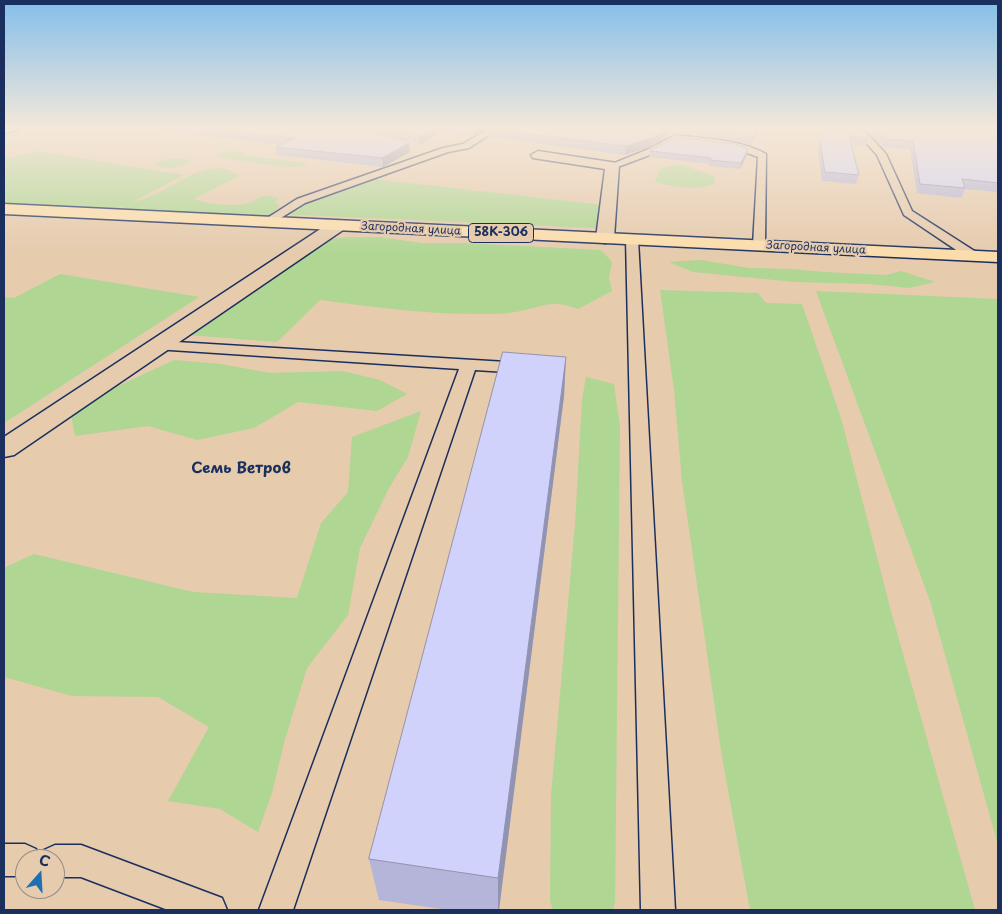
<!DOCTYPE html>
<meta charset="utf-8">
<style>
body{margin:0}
#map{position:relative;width:1002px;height:914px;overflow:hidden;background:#e6cbad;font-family:"Playpen Sans",sans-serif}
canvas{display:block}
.frame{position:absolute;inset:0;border:5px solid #1b2f5e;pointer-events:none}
.north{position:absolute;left:15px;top:849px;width:50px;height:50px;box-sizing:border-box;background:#e6cbad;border:1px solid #958d8d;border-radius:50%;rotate:19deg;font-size:14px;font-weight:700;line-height:20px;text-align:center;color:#1b2f5e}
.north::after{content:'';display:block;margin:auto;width:18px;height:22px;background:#1f6fb2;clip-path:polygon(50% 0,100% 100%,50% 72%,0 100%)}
</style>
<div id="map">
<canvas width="1002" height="914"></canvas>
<div class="frame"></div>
<div class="north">С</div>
</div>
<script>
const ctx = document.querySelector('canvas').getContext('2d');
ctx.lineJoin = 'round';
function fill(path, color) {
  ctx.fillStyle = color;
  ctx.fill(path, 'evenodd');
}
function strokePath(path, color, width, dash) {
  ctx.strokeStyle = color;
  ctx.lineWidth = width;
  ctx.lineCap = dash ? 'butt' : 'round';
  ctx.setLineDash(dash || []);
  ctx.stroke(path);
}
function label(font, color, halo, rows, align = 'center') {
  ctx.font = font + ' "Playpen Sans",sans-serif';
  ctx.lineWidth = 4.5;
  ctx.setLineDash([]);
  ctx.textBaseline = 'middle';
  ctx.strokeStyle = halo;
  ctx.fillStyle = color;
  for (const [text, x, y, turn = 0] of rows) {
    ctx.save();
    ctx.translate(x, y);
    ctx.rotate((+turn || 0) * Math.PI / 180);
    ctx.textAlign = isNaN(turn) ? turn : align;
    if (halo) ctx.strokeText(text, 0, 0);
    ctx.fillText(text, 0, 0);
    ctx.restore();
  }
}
fill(new Path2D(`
 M235,150L244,153V155L305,163L306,165C294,171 236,160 220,157L217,154L224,151Z
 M38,151L184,175L131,203C140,200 150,197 158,193C180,182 214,155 239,176L194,199C210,205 236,207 252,202C254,201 256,199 258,198C264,195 272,196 278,198L279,199L274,203L280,205L270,216L258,217L121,210L125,205L109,213L4,208V159Z
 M170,158L188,159L190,162C180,168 166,170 155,165L159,161Z
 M680,164L714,176L715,184C694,190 676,188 655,182L660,169Z
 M363,178L613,206L617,229L276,214L304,196Z
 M347,237H380L422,243H465L601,250L612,262L609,278L612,291L578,309C549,298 542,308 515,312C505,314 494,314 484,314C429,315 374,307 320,300L277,342L188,335L321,240Z
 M701,260L749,268L791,269L824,272L887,275L901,271L935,282L909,288L870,284L795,282L693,272L669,262Z
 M60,274L199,297L4,423V297L14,298Z
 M660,290L758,293L766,303L802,304L841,418L891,611L975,910H750L722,757L682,481L674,390Z
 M816,291L998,299V845L930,601Z
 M174,360L221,364L270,373L342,371L380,380L407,394L377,411L298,402L254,428L197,440L148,426L75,436L71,414L97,396Z
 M586,377L614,384L620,427L615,902L613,910H553L550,901L551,796L575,524L582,400Z
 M421,411L408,457L389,488L360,548L348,615L307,668L285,739L272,793L258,832L220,809L168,801L209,727L158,697L72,696L4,677V568L34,554L193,592L297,598L321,523L348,492L352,437Z`), '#afd693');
const service = new Path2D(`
 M20,128L19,130L4,133V129Z
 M490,128H500L469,148L448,152L305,203L271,224L267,225L261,222L297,199L443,148L463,144Z
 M853,128H862L886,154L912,211L976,252L978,255L976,258H968L904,215L877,155Z
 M675,135C705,139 739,139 766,154L765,245L763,248H755L753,245L758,157L734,148L676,141L655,153L615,168H609L607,166L649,149Z
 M632,235L638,239L675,910H641L626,239Z
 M160,341L523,363L529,365L531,368L529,371L523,373L475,370L293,910H259L459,369L155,349L152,346L155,343Z
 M4,844H25L36,849L40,858L44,850L55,845H81L222,898L227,910H168L81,877H55V859H25V876H4Z`);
const minor = new Path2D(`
 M538,151L617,163L619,166L614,238L611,242L605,243L599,242L596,238L605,169L533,158L531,155Z
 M337,221L343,222L345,226L343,230L14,455L4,457V437L331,222Z`);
const trunk = new Path2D(`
 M4,204L998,252V262L4,214Z`);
strokePath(service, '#1b2f5e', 3);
strokePath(minor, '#1b2f5e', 3);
strokePath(trunk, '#1b2f5e', 3);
fill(service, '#e6cbad');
fill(minor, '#e6cbad');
fill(trunk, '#fbddab');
fill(new Path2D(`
 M164,128H348L409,143L410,152L383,167L277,155L276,147L280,145L165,131Z
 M352,128H486L474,136L440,132L420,145L412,141Z
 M684,128H759L751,145L725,139L683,134Z
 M826,128L869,138L866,146L851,145L859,175L856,184L822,181L818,150L820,141Z
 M865,128H998V192L965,189L961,198L917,193L910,149L882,147Z
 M489,129L668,135L653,146L625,155L489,137Z
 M650,151L747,155L740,169L709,166V164L649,157Z
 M566,357L564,396L499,910H448L379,900L369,859Z`), '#b4b5d8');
fill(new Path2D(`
 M433,128H440V132L420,145L419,137Z
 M473,128H486L474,136Z
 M668,128H673L668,135L653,146L625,155L626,146Z
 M757,128H759L751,145L753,137Z
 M409,143L410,152L383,167L382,158Z
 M748,149L747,155L740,169L741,163Z
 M566,357L564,396L499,910H498V878Z`), '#9293b0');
const building = new Path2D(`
 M204,128H348L405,140L409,143L382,158L276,147L295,138Z
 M389,128H433L419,137L412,133Z
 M491,128H668L654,137L626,146L489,129Z
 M702,128H757L753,137L726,130Z
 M826,128H860L869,138L849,136L859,175L825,172L820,141Z
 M874,128H998V183L962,179L965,188L920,184L913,141L885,139Z
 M677,137L735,144L748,149L741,163L710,160L711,158L650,151Z
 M503,352L566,357L498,878L369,859Z`);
fill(building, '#d1d2fb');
strokePath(building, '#9293b0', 1);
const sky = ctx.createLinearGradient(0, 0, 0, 256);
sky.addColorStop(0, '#84beeb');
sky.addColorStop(0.5, '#f4e8da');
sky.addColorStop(1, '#f4e8da00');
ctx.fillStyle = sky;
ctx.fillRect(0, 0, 1002, 256);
label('11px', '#1b2f5e', '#e6cbad', [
 ["Загородная улица",411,229,3],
 ["Загородная улица",816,248,3]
]);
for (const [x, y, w] of [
 [501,233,65]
]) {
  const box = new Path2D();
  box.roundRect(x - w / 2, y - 9.5, w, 19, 4);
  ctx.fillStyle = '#e6cbad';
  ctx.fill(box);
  strokePath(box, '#1b2f5e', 1);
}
label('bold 12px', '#1b2f5e', null, [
 ["58К-306",501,233]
]);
label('bold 15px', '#1b2f5e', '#e6cbad', [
 ["Семь Ветров",241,469]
]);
</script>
